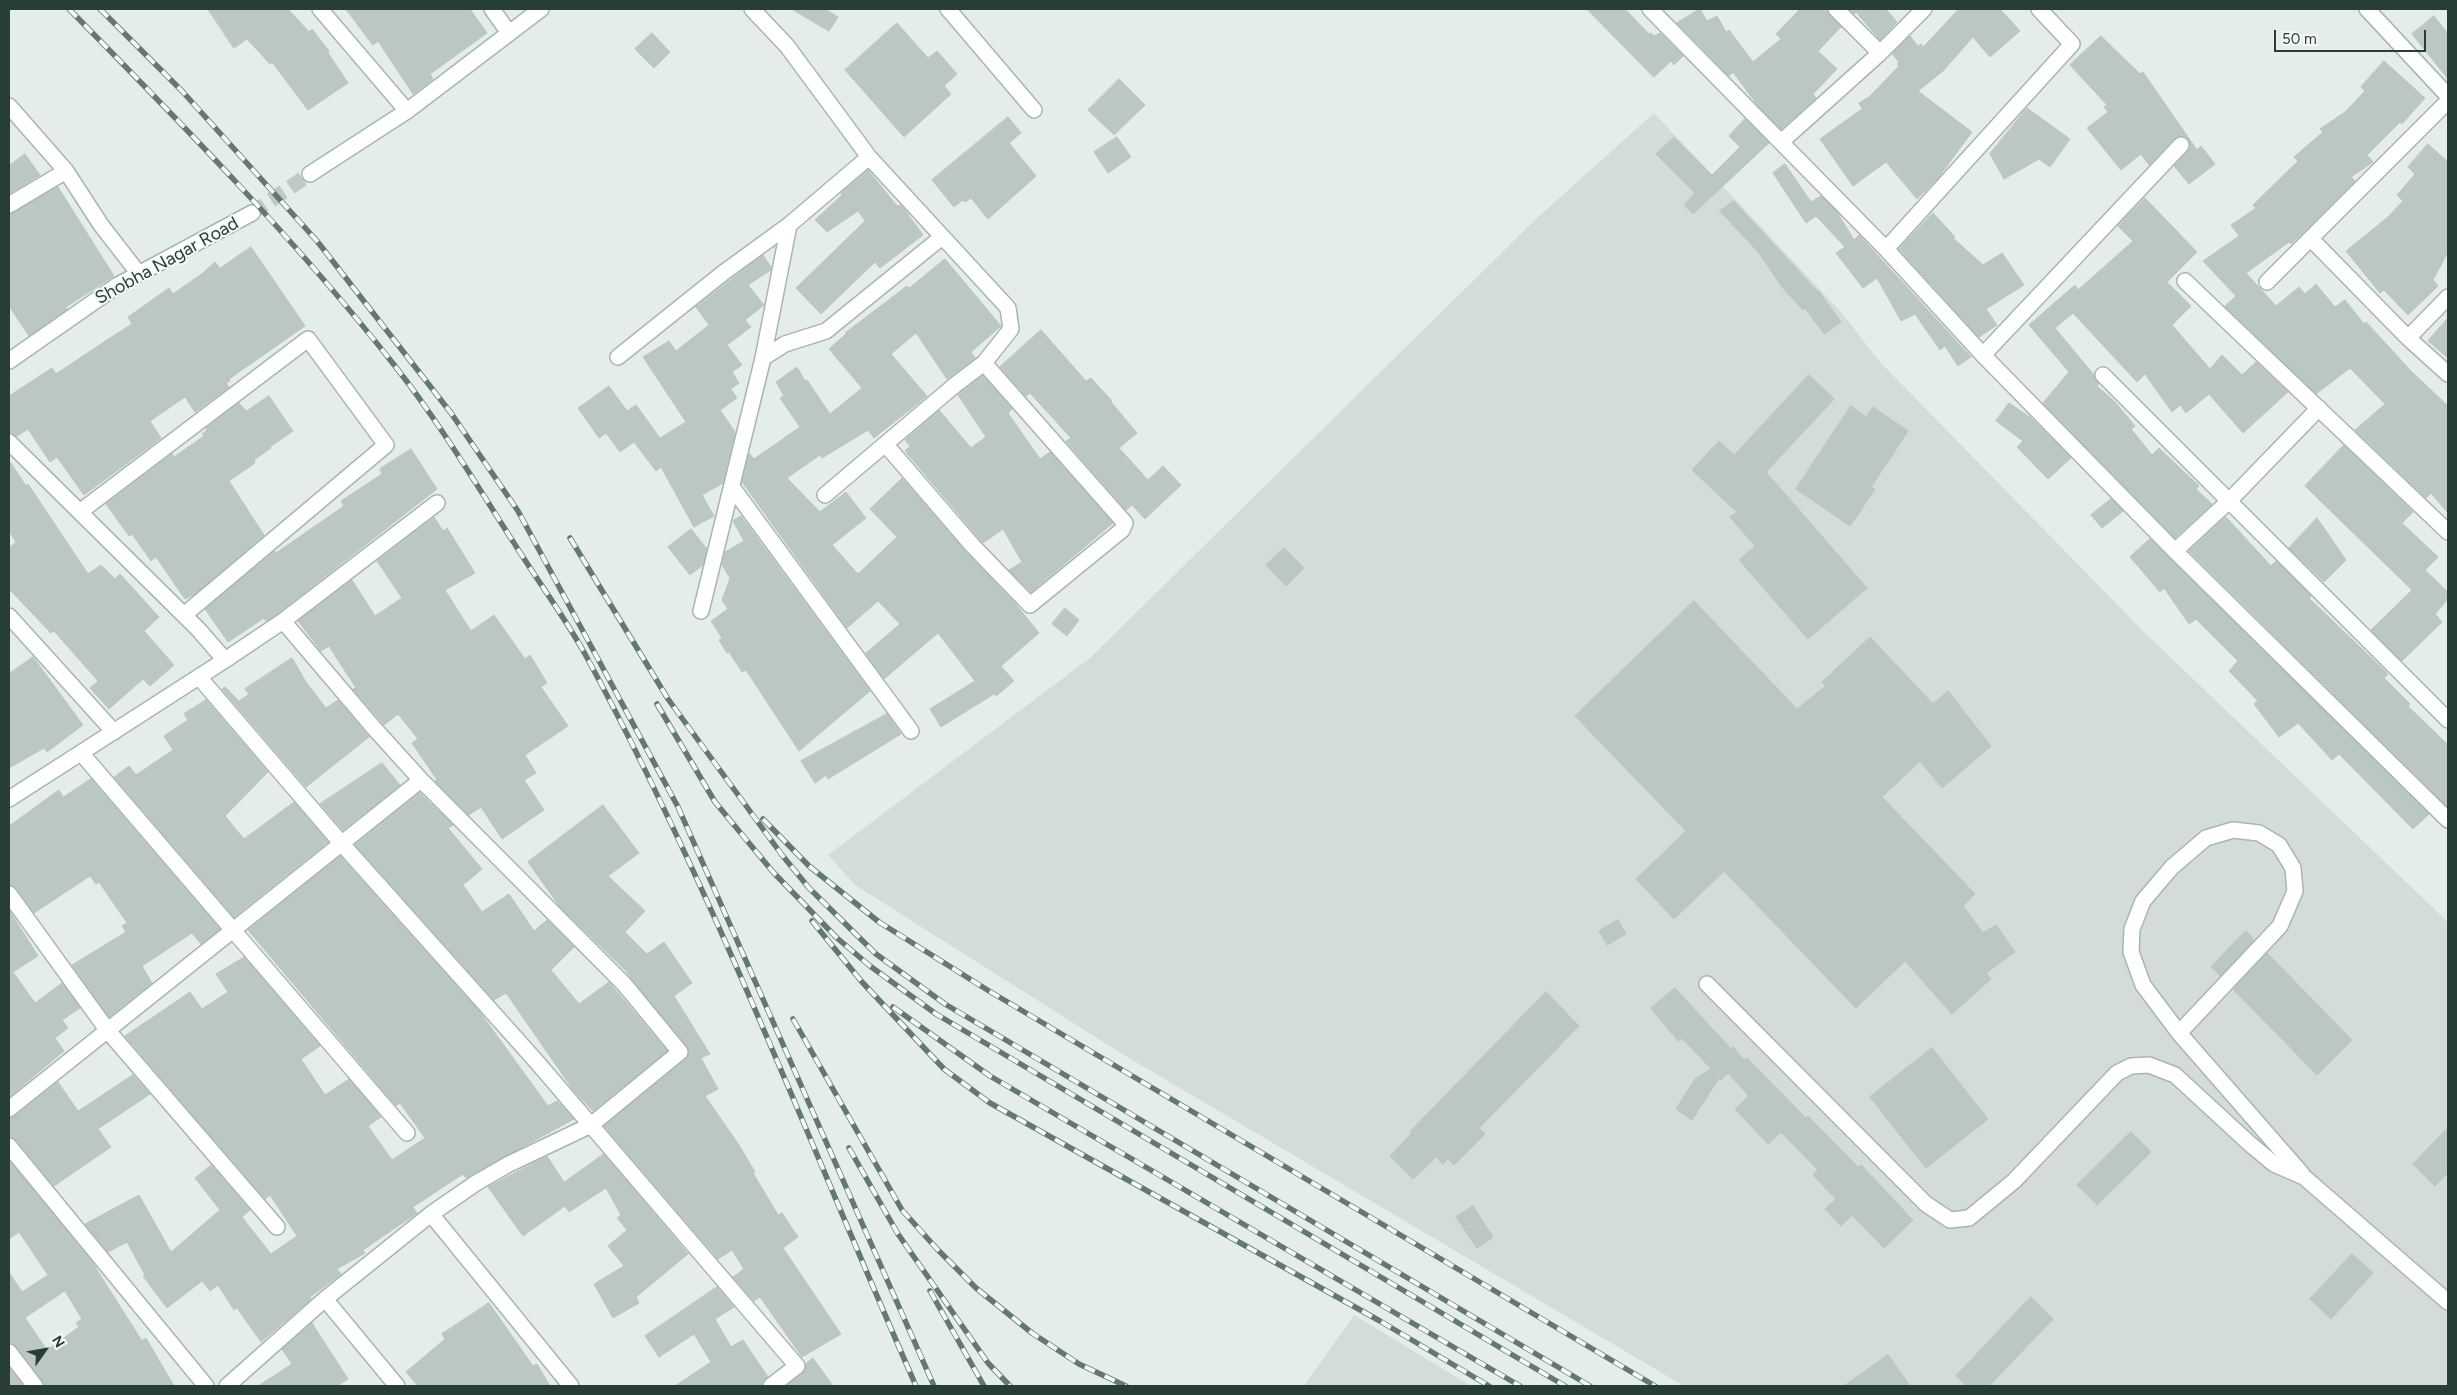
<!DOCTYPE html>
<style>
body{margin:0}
#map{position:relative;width:2457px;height:1395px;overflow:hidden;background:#e5edea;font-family:Figtree,sans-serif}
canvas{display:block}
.frame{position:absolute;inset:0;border:10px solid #263d38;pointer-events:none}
.north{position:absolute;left:20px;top:1325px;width:50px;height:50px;-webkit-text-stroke:4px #f5f9f8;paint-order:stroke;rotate:58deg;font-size:14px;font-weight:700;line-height:20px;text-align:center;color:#263d38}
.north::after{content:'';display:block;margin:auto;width:18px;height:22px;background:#263d38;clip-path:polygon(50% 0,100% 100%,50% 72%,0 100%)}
.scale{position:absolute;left:2274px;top:30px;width:152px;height:22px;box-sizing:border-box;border:2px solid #263d38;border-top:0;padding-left:6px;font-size:15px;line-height:18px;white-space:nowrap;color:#263d38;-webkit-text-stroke:4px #f5f9f8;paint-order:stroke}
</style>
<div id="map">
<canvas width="2457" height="1395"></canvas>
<div class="frame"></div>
<div class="north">N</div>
<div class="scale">50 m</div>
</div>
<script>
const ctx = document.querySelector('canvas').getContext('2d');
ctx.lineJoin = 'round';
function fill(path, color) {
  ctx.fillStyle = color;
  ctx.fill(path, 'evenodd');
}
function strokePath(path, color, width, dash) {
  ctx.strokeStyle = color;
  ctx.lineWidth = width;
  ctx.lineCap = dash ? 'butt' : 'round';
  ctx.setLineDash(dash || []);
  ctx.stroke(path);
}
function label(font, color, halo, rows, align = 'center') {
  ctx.font = font + ' Figtree,sans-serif';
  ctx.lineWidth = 4;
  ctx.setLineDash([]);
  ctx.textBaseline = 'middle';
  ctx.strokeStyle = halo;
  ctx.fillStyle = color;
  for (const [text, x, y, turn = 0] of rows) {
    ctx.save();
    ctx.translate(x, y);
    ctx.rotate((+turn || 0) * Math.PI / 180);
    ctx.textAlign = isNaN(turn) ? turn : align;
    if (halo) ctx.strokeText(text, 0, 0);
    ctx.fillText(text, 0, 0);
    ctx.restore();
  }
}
fill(new Path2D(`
 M1654,113L1842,313L1879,361L2146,634L2448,922V1386H1684L1124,1055L855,885L828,855L1090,658L1537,218Z
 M1354,1315L1471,1386H1304Z`), '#d3dcd9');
const building = new Path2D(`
 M208,9H288L309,32L312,29L329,51L328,53L348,83L308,110L272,62L270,64L247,39L234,48Z
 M346,9H470L487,33L430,74L433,79L413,94L378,41L373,45Z
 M792,9H825L838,17L829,31Z
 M1587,9H1625L1649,34L1651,33L1654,36L1660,33L1683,56L1674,65L1671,61L1654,77Z
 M1700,9L1707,21L1717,16L1726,32L1729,30L1753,62L1781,39L1776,34L1800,9H1827L1829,15L1841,27L1818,51L1837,69L1813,94L1816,98L1781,129L1758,106L1733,72L1729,76L1677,23Z
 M1849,9H1886L1897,22L1880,40L1856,12L1854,14Z
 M1959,9H2000L2020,31L1990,57L1973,37L1943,71L1918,91L1972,132L1938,178L1917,199L1886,162L1853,186L1820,139L1862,109L1859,103L1869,97L1899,66L1897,64L1899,62L1892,54L1910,36L1918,46L1921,44L1923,47Z
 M2434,16L2448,34V79L2412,34Z
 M897,23L928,58L937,51L957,74L944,86L951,94L904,137L845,70Z
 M652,33L670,52L654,68L635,49Z
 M2101,36L2140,74L2143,72L2197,150L2201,146L2215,164L2189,184L2174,166L2190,148L2187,138L2179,136L2175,138L2149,165L2141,154L2121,170L2087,128L2108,112L2104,107L2107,105L2070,65Z
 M2384,61L2425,98L2402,124L2400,122L2367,155L2373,162L2351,177L2355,181L2311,225L2291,244L2289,242L2246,273L2276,306L2299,287L2305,294L2316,284L2335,307L2345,300L2364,324L2366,322L2411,371L2448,406V513L2431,493L2426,498L2355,430L2385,404L2350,368L2316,394L2225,306L2236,296L2203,261L2239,236L2231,225L2256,208L2253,205L2298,161L2294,157L2323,132L2320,129L2345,112L2365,91L2361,87Z
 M1119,79L1145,105L1114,135L1088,110Z
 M2027,108L2070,139L2050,167L2039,159L2004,179L1990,154Z
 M1008,117L1021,133L1009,143L1036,176L988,219L971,198L965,202L963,200L954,207L932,180Z
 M1745,119L1769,143L1693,214L1684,205L1695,193L1656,154L1674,137L1712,175L1740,147L1729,136Z
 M1117,137L1131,157L1108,173L1094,152Z
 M2428,144L2448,162V252L2433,280L2438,286L2408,315L2384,290L2380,293L2346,251L2388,217L2403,201L2397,195L2415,174L2408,167Z
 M25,154L40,175L9,194V166Z
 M1785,164L1811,202L1821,196L1837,212L1854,240L1859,235L1971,357L1958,366L1945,346L1940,350L1915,314L1901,321L1877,278L1863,288L1836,253L1845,247L1816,216L1806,223L1773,173Z
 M868,170L897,206L901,205L923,235L880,268L875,262L821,314L796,288L865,221L858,211L827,232L815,220L842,195L841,193Z
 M58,187L114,276L66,307L67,309L29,336L9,306V214Z
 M2145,198L2197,252L2167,282L2191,306L2172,325L2210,369L2222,355L2242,375L2256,362L2288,392L2243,433L2209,394L2186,413L2180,405L2172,412L2145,374L2137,382L2073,313L2055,328L2094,375L2099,384L2097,386L2115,402L2135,426L2131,429L2152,455L2159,448L2199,486L2196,489L2212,504L2175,538L2043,403L2069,372L2029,325L2075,285L2078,290L2133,241L2118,226Z
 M1734,201L1817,291L1818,290L1841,322L1824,334L1805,308L1803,310L1782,287L1759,253L1720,211Z
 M1933,213L1955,237L1953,238L1983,265L2002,253L2024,285L1986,309L1997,325L1979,337L1899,249Z
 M251,247L305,326L229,379L230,381L226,383L229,387L195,412L185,397L150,421L161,438L84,495L57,457L50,462L28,429L17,436L9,433V396L52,368L56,374L110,338L132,324L128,317L169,288L173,294L203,273L215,262L220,268Z
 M763,255L771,267V270L748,285L764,305L745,320L751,327L727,345L742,365L732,372L739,383L731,389L737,398L720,410L735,432L723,483L702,495L714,516L694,527L661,467L656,471L634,442L620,452L606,433L599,438L578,408L609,386L627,411L636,405L660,438L686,422L643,357L669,341L676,351L709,325L696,307Z
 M945,259L1001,326L971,352L975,358L947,379L916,333L891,354L927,396L874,438L868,430L822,458L820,455L787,478L820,512L846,492L866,518L832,545L858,574L897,537L870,509L902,478L965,551L1014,602L1039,633L1001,666L1014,681L996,696L994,694L941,727L930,709L975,681L938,633L884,679L866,653L900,624L878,601L847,628L742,482L749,453L754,459L800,427L780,398L784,396L776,382L797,367L805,381L807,380L830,414L862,388L829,349L846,334L845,333L907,286L909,288Z
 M2448,318V358L2428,341Z
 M1041,330L1086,381L1091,378L1112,401L1111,402L1137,433L1119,448L1148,480L1163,466L1181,485L1145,519L1132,505L1126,510L1066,441L1071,438L1030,393L1026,396L1000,367Z
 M1809,375L1834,399L1766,472L1867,588L1808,639L1739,560L1755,546L1730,517L1737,512L1692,470L1719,441L1734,455Z
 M983,376L1012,409L1008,413L1040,459L1050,452L1113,523L1031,592L1009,570L1022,562L1003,529L983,543L905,451L910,446L905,440L939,410L971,448L986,437L958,395Z
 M269,396L293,431L270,447L271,448L254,460L255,463L229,481L264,535L195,594L185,599L156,557L151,561L132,534L129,536L106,504L172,454L174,457L204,436L202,434L207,430L206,428L239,403L246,411Z
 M2009,403L2031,418L2071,458L2048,479L2017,447L2023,441L1996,421Z
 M1851,406L1866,417L1873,407L1908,431L1871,487L1875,489L1850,526L1796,489Z
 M2344,445L2413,512L2402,523L2438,557L2425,570L2448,592V599L2435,614L2442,622L2402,661L2371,630L2412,590L2305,486Z
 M411,449L437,489L278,613L266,621L264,618L228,642L205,609L275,551L276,553L344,506L341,501L382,474L380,469Z
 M9,460L26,486L28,484L88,574L101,565L115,579L120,574L159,617L144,631L174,665L150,686L143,679L109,709L90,688L98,681L54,631L51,633L9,589V548L16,542L9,531Z
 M2111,499L2123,511L2102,528L2091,515Z
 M741,516L870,691L799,751L746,670L742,672L729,652L727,653L719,640L722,638L711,621L728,609L722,600L730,578L722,565L725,552L744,541L733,521Z
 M434,517L443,531L447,528L475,573L445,590L471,631L494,615L525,659L530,655L547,683L541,687L568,726L525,755L536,773L524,780L544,810L502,839L481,807L469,815L435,781L437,780L412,743L418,739L398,714L384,725L353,689L356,688L329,646L321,651L298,621L352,580L375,616L402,598L377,561Z
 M2226,517L2271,566L2276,561L2311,596L2309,598L2388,674L2384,678L2410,704L2408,706L2448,745V807L2189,551Z
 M2317,518L2346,560L2324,582L2289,548Z
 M691,529L707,549L703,565L690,575L668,547Z
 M2150,539L2429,814L2413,829L2339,754L2332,760L2298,723L2279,737L2254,704L2258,701L2229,671L2238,661L2196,619L2189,624L2164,588L2160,592L2130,557Z
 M1284,548L1304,568L1286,586L1266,565Z
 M1694,601L1797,709L1826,686L1822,682L1870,637L1933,704L1948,691L1991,746L1942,788L1920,761L1882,797L1975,894L1963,906L1983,933L1996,925L2015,952L1986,973L1991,979L1952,1014L1905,961L1856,1008L1724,871L1674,919L1636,879L1686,831L1575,716Z
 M1065,608L1079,620L1067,636L1052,624Z
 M33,657L83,725L47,752L44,748L9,768V674Z
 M292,658L306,682L326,708L338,700L369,737L306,787L222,689L225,687L239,701L249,694L245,689Z
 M206,700L268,772L225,816L244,839L294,802L328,842L234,917L114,777L129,766L136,775L173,750L164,736L188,720L184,714Z
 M887,714L901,734L828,779L826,775L815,783L801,761Z
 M382,763L400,785L343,830L320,804Z
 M91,779L220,929L201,944L192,933L142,966L152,983L109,1017L72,965L126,932L122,926L127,923L99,882L96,884L90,876L34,913L17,889L9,885V826L59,790L63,797Z
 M420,793L453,825L448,828L482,869L463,885L482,912L509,894L534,931L547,920L574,947L551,970L579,1004L609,982L667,1051L593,1111L574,1091L506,993L494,1000L355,845Z
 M603,805L639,853L608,876L645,911L625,932L647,954L664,942L692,983L674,996L710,1054L701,1058L718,1089L705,1096L739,1145L755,1172L753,1173L778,1215L782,1213L798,1237L783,1248L841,1334L802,1357L760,1297L754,1301L733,1277L744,1269L732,1250L718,1259L604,1126L686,1059L689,1051L625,970L560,907L528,862Z
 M340,856L479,1011L548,1106L557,1101L574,1119L466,1178L463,1174L413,1207L417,1213L363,1250L365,1253L337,1269L341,1274L310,1297L311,1299L261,1342L237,1308L234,1310L218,1285L210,1291L202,1281L167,1308L143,1276L145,1275L127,1242L108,1252L85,1224L139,1195L171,1252L220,1210L195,1178L211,1165L250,1210L242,1217L271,1254L297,1236L270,1195L265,1199L125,1036L190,992L202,1009L228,992L216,974L244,957L320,1046L301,1059L325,1095L349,1079L381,1117L368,1126L392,1160L425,1138L400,1103L396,1106L248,930Z
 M9,910L38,956L13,972L35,1003L62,983L80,1008L62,1020L68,1028L55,1038L64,1051L9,1097Z
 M1618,920L1626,934L1607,945L1599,931Z
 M2246,931L2254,940L2220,976L2211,967Z
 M2267,953L2352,1040L2317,1075L2233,989Z
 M1675,988L1731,1049L1733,1047L1744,1060L1747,1058L1806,1118L1808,1116L1858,1167L1861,1165L1913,1220L1884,1248L1852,1215L1841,1226L1825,1209L1836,1199L1813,1175L1818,1170L1781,1132L1768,1144L1735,1109L1749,1096L1728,1073L1721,1080L1719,1078L1692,1120L1676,1109L1695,1079L1711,1069L1682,1038L1678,1041L1651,1008Z
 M1546,992L1579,1026L1479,1128L1485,1134L1454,1165L1448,1159L1443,1164L1436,1157L1413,1179L1390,1156L1412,1133L1410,1132Z
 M1932,1048L1988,1119L1926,1168L1870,1097Z
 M133,1075L150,1094L98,1129L111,1147L54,1186L16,1140L9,1137V1118L15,1116L58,1082L78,1111Z
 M2448,1128V1173L2435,1186L2413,1164Z
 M2131,1132L2151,1152L2097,1205L2077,1185Z
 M604,1154L688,1254L636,1297L639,1303L613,1318L594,1284L624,1266L608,1246L627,1230L617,1218L621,1215L606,1188L569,1212L565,1206L523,1236L488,1187L547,1156L564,1182Z
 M9,1160L92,1262L142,1341L146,1338L174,1386H44L42,1380L16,1346L9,1343V1272L22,1292L48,1275L19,1232L9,1239ZM65,1291L82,1319L76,1323L79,1327L47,1350L25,1318Z
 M1473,1206L1493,1237L1477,1248L1456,1217Z
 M2352,1254L2373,1273L2331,1319L2310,1299Z
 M717,1287L734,1307L715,1319L731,1347L743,1340L768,1377L762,1386H675L711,1362L694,1334L659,1357L645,1336Z
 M2031,1297L2053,1319L1989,1386H1966L1956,1376Z
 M489,1303L533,1366L537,1364L550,1386H418L406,1372L445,1339L442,1334Z
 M312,1323L348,1379L337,1386H258L292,1364L282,1349Z
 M1888,1355L1910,1386H1844Z
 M813,1358L833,1386H786L803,1373L806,1364Z
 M9,1367L23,1386H9Z`);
fill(building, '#bbc7c3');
strokePath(building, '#b8c6c1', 1);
strokePath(new Path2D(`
 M252,213L310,174`), '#bfcac6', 15, [15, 8]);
const street = new Path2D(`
 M320,9L407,111
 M492,9L509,33
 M752,9L787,46L869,157L1008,308L1011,329L984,363L955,385L825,495
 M948,9L1034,110
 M1650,9L1886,249L1983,355L2175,551L2448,820
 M1836,9L1880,53L1924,9
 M9,106L66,171L101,225L139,274
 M1781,142L1880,53
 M9,205L66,171
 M2311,239L2408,338L2448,374
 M1886,249L2072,44L2039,9
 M2185,281L2448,532
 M2267,282L2448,101
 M2408,338L2448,297
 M1983,355L2181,145
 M618,357L723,273L789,225L869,157
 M763,358L785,344L826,331L942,237
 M2103,375L2229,501L2175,551
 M2319,408L2229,501L2448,720
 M9,442L198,629L225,660L9,799
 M886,445L972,545L1030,605L1122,530L1125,523L984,363
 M732,487L911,731
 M81,511L308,339L386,445L184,615
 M701,611L763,358L789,225
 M9,616L114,732
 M283,621L437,503
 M199,677L342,844L536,1061L797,1366L771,1386
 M82,754L407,1133
 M9,894L108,1031L277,1227
 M1707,984L1926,1204L1950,1220L1969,1218L2014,1181L2117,1073L2131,1066L2149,1065L2175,1075L2250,1144L2274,1164L2304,1177L2448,1302
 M2179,1033L2280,926L2295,891L2293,868L2279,845L2259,833L2233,830L2206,838L2172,867L2143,901L2132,929L2131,952L2143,985L2179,1033L2302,1174
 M9,1109L421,780L373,727L283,621L225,660
 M9,1146L206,1386
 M431,1214L571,1386
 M325,1299L397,1386
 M9,1352L35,1386
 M227,1386L325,1299L431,1214L476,1183L509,1164L591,1125L680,1052L624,984L421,780`);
const secondary = new Path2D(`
 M2367,9L2448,96
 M310,174L407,111L541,9
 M9,361L118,285L252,213`);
strokePath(street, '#a8b5b1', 18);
strokePath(secondary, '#a5b7b2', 18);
strokePath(street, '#fff', 15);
strokePath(secondary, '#fff', 15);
const rail = new Path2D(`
 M69,9C182,124 295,239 395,366C439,422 476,484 514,543C537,580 564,616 585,654C713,889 808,1141 916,1386
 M100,9L182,91L317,241L451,413L518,511L678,807L934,1386
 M570,538L668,699L782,855L809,888L876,954L945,1004L1590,1386
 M657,704L715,802L773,872L837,938L870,966L936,1014L1565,1386
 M763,819L809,866L879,922L989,991L1655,1386
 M812,921L862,982L944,1069L990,1103L1380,1321L1489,1386
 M893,1007L990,1076L1520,1386
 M793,1019L902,1210L937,1249L976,1288L1032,1333L1079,1364L1126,1386
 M849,1148L898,1234L988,1363L1010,1386
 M930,1291L984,1386`);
strokePath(rail, '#617873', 5.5);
strokePath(rail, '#f5f9f8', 4, [11]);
label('18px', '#263d38', '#f5f9f8', [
 ["Shobha Nagar Road",167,261,-29]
]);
</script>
